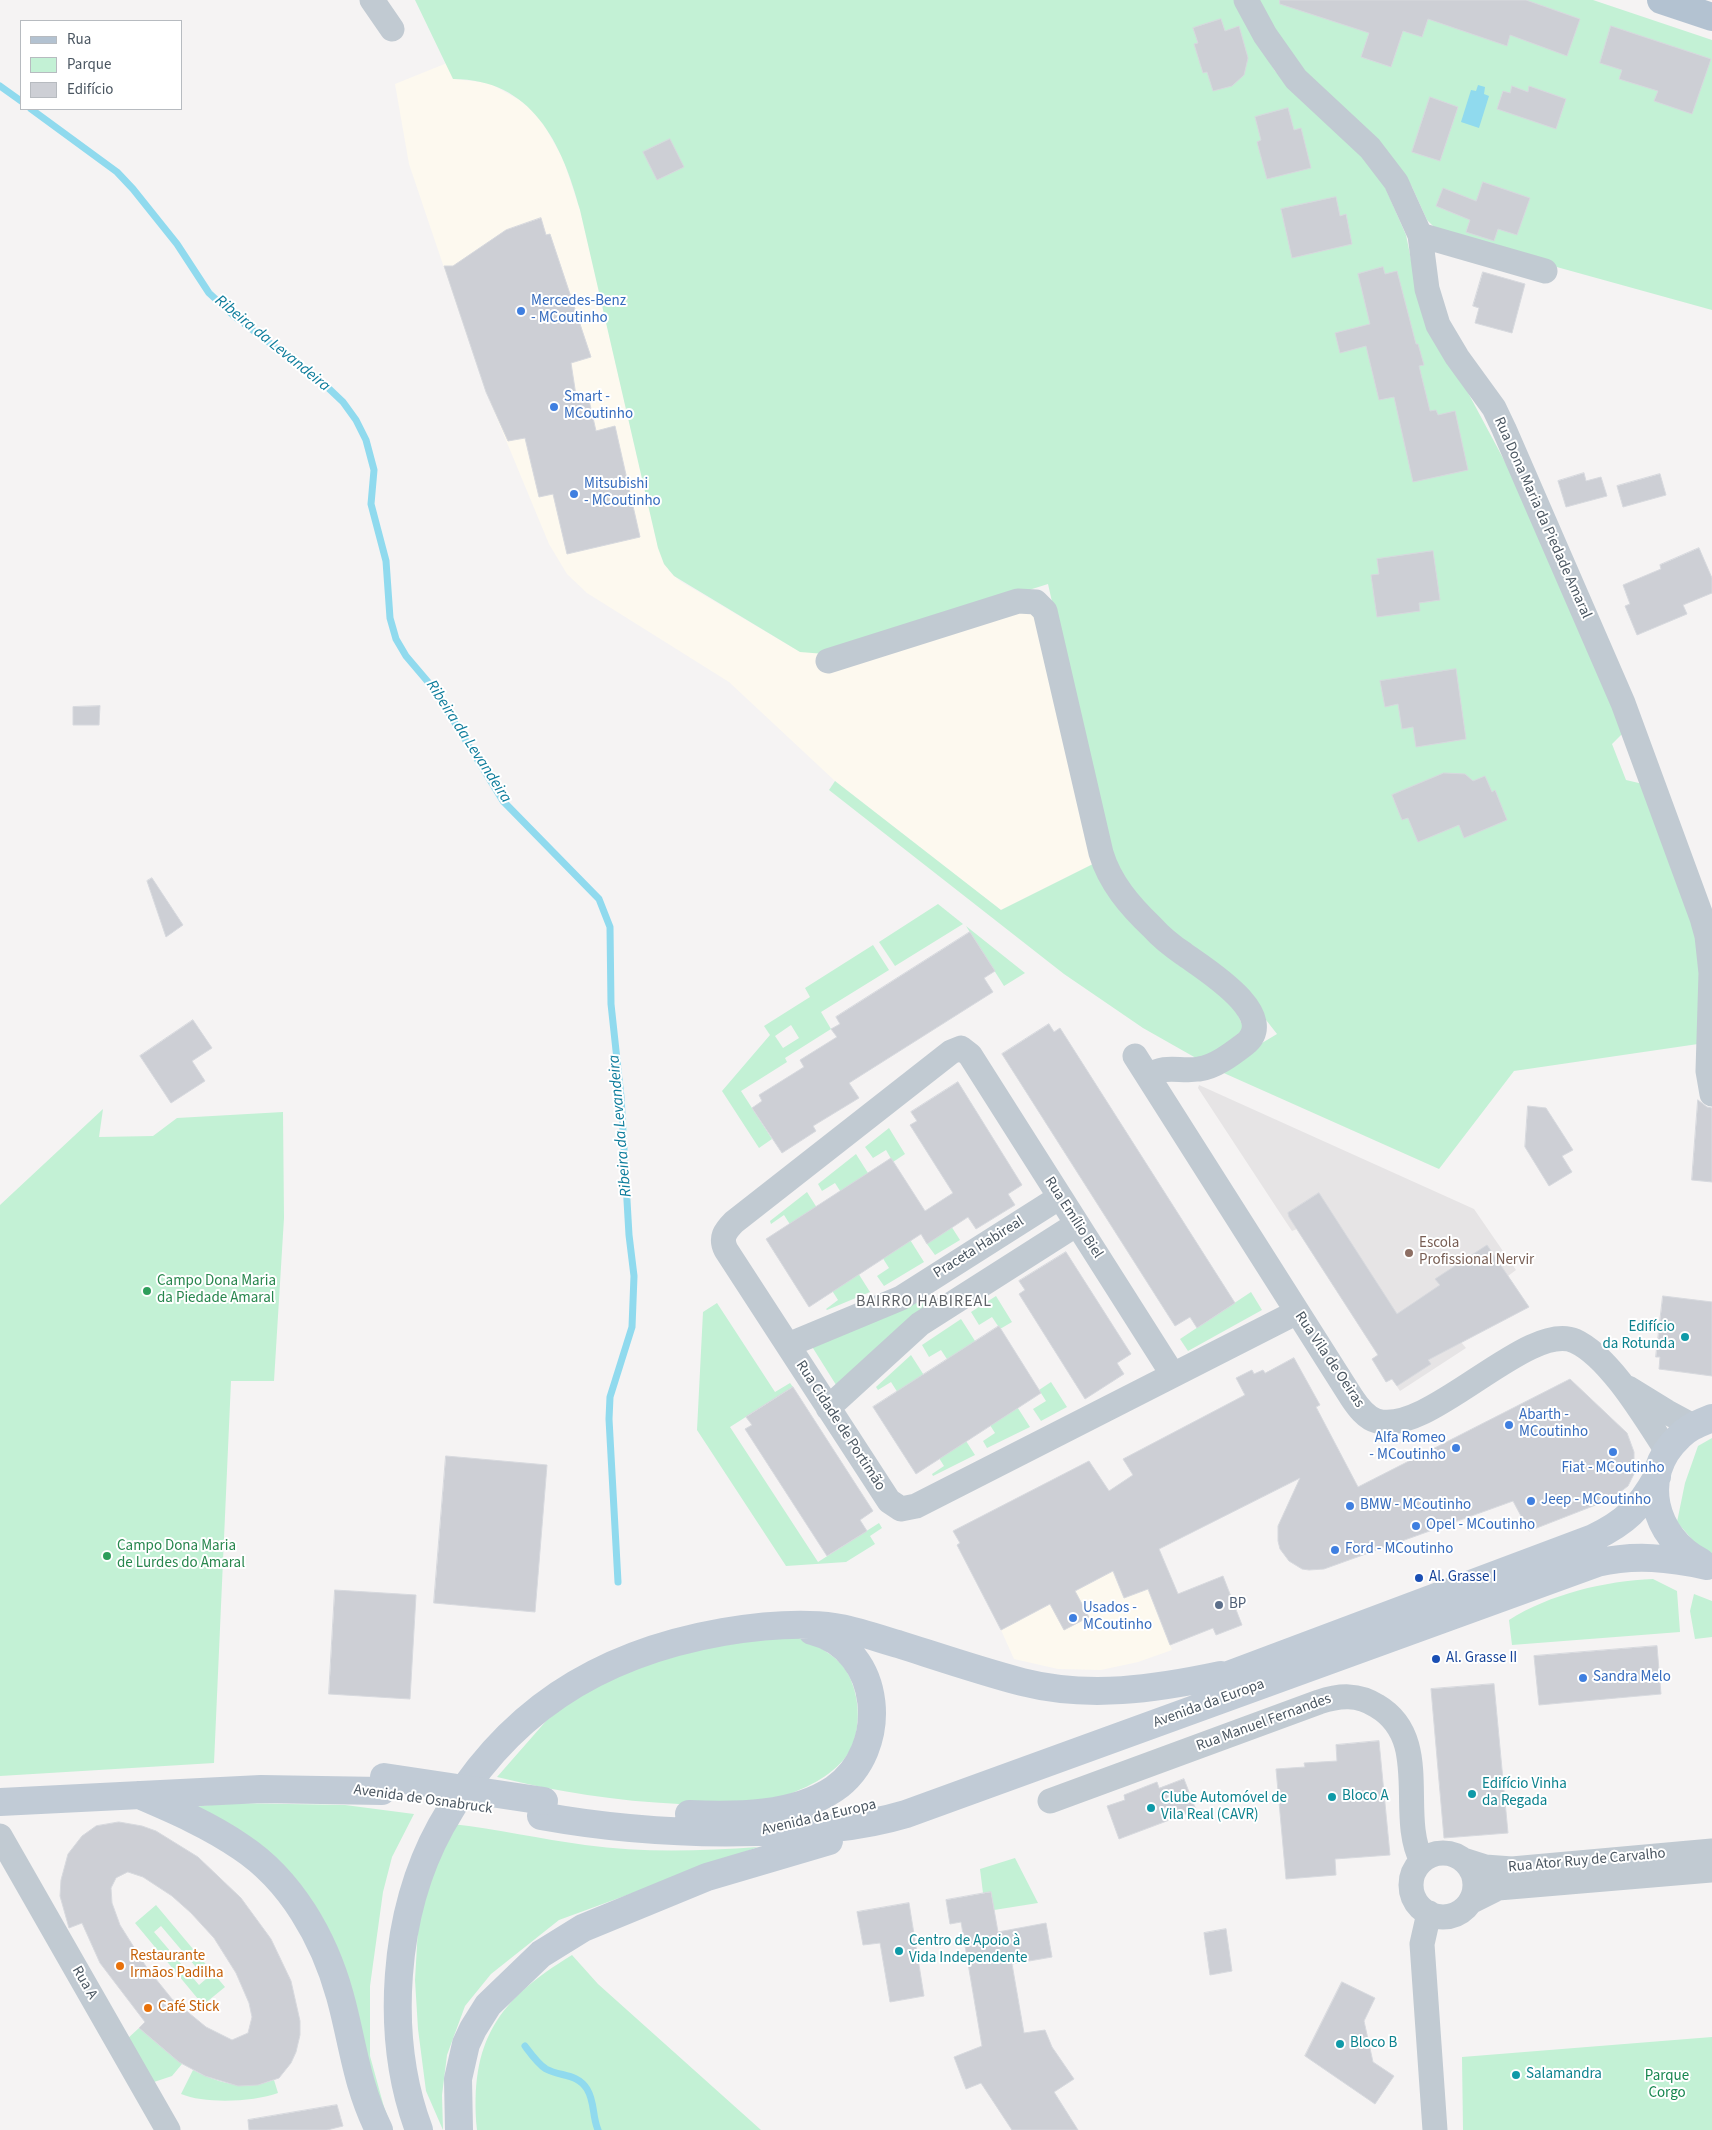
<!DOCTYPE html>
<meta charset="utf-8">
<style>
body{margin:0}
#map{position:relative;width:1712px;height:2130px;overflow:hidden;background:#f5f3f3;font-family:"Source Sans 3",sans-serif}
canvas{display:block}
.legend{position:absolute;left:20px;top:20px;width:162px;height:90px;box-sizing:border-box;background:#fff;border:1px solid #b7bbc0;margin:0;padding:6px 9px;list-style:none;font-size:15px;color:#4a5661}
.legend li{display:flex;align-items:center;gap:10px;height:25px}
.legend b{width:25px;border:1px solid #b7bbc0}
</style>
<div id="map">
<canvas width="1712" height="2130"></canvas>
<ul class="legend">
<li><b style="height:6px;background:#b3c2d1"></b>Rua</li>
<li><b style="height:14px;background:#c3f1d5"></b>Parque</li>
<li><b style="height:14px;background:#cdcfd5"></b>Edifício</li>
</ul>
</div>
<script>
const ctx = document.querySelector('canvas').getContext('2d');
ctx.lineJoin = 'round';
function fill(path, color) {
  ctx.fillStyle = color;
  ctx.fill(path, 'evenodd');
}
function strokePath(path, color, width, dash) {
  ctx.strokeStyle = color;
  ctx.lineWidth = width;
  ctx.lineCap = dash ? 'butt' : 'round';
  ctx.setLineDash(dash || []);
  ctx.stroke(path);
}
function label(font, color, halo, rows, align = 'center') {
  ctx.font = font + ' "Source Sans 3",sans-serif';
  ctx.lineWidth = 4;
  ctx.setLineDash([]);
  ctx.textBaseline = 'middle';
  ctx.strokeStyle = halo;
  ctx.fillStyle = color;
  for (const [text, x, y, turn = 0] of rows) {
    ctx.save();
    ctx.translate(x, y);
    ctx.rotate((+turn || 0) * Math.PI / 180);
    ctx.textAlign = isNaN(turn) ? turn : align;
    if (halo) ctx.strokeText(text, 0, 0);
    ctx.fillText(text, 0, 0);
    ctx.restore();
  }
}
fill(new Path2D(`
 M447,63L454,79L489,83L521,101L540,118L563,159L580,210L658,548L669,571L680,581L800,652L1023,606L1040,613L1095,863L1001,910L835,781L729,682L587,593L567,574L549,544L486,392L409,164L395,84Z
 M1113,1571L1124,1598L1148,1589L1172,1650L1138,1662L1101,1670L1058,1669L1014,1659L1001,1630Z`), '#fdf9ef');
fill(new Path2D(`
 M1199,1085L1474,1209L1516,1270L1508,1276L1529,1307L1461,1342L1466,1348L1400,1391L1392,1379L1386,1382L1372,1359L1378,1355L1297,1229L1292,1231L1280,1213L1198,1088Z`), '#e6e4e5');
fill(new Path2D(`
 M415,0H1237L1261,48L1275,71L1347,138L1381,178L1406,235L1420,303L1519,488L1624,732L1612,744L1626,780L1643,784L1677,871L1700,953L1698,1044L1514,1071L1439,1169L1217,1070L1277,1034L1242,989L1140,904L1108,848L1048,584L825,654L800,652L674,576L664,564L658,548L580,210C562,143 532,79 453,79Z
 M1256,0H1593L1712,40V310L1517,256L1435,228L1427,220L1412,187L1401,169L1371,133L1302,69Z
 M835,781L1001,910L1095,863L1235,1008L1244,1029L1203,1062L1143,1028L1064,974L829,790Z
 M938,904L963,924L895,966L879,942Z
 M966,926L1025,973L1004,986Z
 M873,945L889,970L821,1012L831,1029L785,1058L787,1062L741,1091L772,1139L759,1148L722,1091L770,1035L764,1026L810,997L805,988ZM791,1025L799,1038L783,1048L775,1036Z
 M103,1109L99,1137L153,1136L177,1118L283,1112L284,1218L274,1381H231L214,1763L0,1776V1205Z
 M889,1128L905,1154L893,1162L886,1150L873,1158L865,1147Z
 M856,1154L924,1262L884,1286L877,1276L889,1268L835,1183L822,1191L818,1184Z
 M807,1192L870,1292L827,1310L826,1309L838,1300L784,1215L771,1224L770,1221Z
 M944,1215L960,1240L935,1255L927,1244Z
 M1251,1292L1262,1310L1188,1351L1180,1339Z
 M924,1293L932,1306L838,1388L811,1345Z
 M996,1296L1012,1322L1000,1329L992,1317L979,1325L971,1312Z
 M717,1303L775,1392L790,1383L793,1387L730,1427L818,1562L879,1523L882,1528L870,1536L875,1544L846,1562L786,1566L697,1430L703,1312Z
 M961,1319L1030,1427L987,1448L983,1441L995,1433L988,1422L941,1350L929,1357L922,1345Z
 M911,1355L975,1455L933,1476L932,1474L944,1466L891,1382L878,1390L876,1387Z
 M1051,1382L1067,1407L1041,1421L1033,1409L1046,1401L1039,1390Z
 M1712,1438V1556L1702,1551L1677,1522L1685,1483L1698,1446Z
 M1653,1579L1677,1591L1680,1632L1512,1645L1509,1620C1550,1594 1605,1581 1653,1579Z
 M1694,1594L1712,1601V1637L1695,1639L1690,1611Z
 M768,1634C779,1636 792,1636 802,1639C815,1644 834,1655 843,1666C860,1689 863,1728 849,1752C836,1774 807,1788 784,1796C750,1806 715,1805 679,1804C616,1801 558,1792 497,1777L547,1720L583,1692L648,1659Z
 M230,1803L345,1805L414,1814L392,1857L383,1892L370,1986V2056L384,2107L393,2130H389L338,1961L192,1807Z
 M452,1824C497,1829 541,1839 585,1845C643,1853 700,1851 758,1847L559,1920L491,1974L465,2006L447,2055L442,2095L443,2130L426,2091L418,2029L415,1980L418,1928L424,1891Z
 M1015,1858L1038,1903L994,1910L991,1892L983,1893L980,1869Z
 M156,1905L225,1987L203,2005L135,1923ZM161,1926L206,1979L199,1985L154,1932Z
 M572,1955L598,1984L761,2130H477C469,2041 498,2000 572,1955Z
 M139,2028L182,2064L172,2076L154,2082L126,2040Z
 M1712,2037V2130H1463L1462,2057Z
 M193,2070C220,2084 245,2090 274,2080L278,2093C253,2102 205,2104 181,2094Z`), '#c3f1d5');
fill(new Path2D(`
 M1478,85L1485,87L1484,94L1489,96L1479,128L1461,122L1471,90L1476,91Z`), '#90daee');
strokePath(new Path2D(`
 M0,86L21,101
 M31,109L117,172L133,189L177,244L209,293L234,316L323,383L343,402L356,420L366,440L374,470L371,504L386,561L390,618L396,639L406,656L434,689L503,801L599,899L610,927L611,1004L621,1097L629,1235L634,1276L632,1327L610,1397L609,1419L618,1582
 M525,2046C531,2054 538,2064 546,2069C561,2077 577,2073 587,2089C595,2102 592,2116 598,2130`), '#90daee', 7);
const building = new Path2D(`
 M1280,0H1526L1580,19L1567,56L1510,35L1507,46L1428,19L1422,37L1403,31L1391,67L1361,57L1369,33L1280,4Z
 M1221,19L1225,31L1239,26L1248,58L1244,75L1232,86L1213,91L1207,72L1203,73L1194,44L1198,43L1193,28Z
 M1611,26L1711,59L1692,114L1654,101L1658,91L1619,79L1622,70L1600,63Z
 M1512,86L1528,92L1529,86L1566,99L1556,129L1497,109L1503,91L1510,93Z
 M1430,97L1458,107L1440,161L1412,152Z
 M1288,108L1294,130L1301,128L1311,168L1267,179L1257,142L1261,140L1255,117Z
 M670,139L684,167L657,180L643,152Z
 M1483,182L1530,198L1517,235L1498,229L1494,241L1466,232L1470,220L1436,206L1443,188L1476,201Z
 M1336,197L1340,216L1346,214L1352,244L1292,258L1281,209Z
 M541,218L546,235L550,234L591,357L571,363L577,402L589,400L596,431L615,426L640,537L567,554L553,494L539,497L525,438L508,441L486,392L444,266H453L506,230Z
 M1383,267L1385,274L1397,271L1416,344H1418L1424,365L1419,366L1430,411L1436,410L1438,415L1455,411L1468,470L1413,482L1394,397L1379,400L1366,346L1340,353L1335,333L1370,324L1358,274Z
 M1483,272L1525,284L1512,333L1475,323L1479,308L1473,306Z
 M1584,473L1586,481L1601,477L1607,496L1566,507L1558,481Z
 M1660,474L1666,495L1623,507L1617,486Z
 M1699,548L1712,578V593L1683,605L1687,614L1637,635L1625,606L1630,604L1623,585L1661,569L1660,565Z
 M1433,551L1440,600L1419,603L1420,611L1377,617L1371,575L1379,574L1377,559Z
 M1456,669L1466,739L1416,747L1413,727L1402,729L1398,704L1385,707L1380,681Z
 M100,706L99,725H73V707Z
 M1444,773L1465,774L1473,781L1485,776L1492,792L1495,790L1507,820L1464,838L1459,825L1418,842L1408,818L1402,820L1392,795Z
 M152,878L183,925L166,937L147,881Z
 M970,932L995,971L984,978L993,992L849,1083L859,1098L813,1126L816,1131L782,1153L752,1108L762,1101L759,1095L804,1067L800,1060L837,1037L831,1029L840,1024L836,1017Z
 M193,1020L212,1048L192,1061L205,1081L171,1103L140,1056Z
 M1049,1024L1054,1032L1060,1028L1235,1303L1197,1328L1190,1317L1175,1326L1002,1054Z
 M958,1082L1022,1185L1008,1194L1015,1205L976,1229L968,1217L927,1244L921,1234L809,1307L766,1239L891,1158L925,1211L953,1193L910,1125L917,1121L911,1112Z
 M1698,1100L1707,1107L1712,1108V1182L1692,1180Z
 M1528,1106L1546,1108L1573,1150L1562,1156L1572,1172L1549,1186L1525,1147Z
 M1319,1193L1397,1314L1440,1285L1435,1279L1487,1245L1529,1307L1428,1360L1431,1364L1397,1386L1392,1379L1386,1382L1372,1359L1378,1355L1289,1217L1288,1213Z
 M1066,1252L1131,1354L1117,1363L1124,1374L1085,1399L1019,1294L1025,1290L1019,1281Z
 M1663,1296L1712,1302V1376L1659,1369L1660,1357H1656Z
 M999,1326L1041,1393L916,1474L873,1407Z
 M1294,1358L1320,1405L1316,1407L1358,1487L1570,1379L1627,1433L1634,1452V1474L1628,1486L1611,1499L1529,1531L1513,1501L1324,1569L1309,1570L1302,1569L1289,1561L1280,1549L1278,1541V1526L1300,1478L1159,1549L1178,1594L1223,1576L1242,1625L1216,1635L1213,1628L1170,1645L1148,1589L1124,1598L1113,1571L1075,1591L1089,1617L1064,1630L1050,1604L1001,1630L957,1545L960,1543L953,1531L1089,1461L1109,1491L1133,1475L1123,1459L1245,1395L1236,1378L1252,1370L1254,1374L1263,1370L1265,1373Z
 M793,1387L873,1511L860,1520L867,1531L827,1556L745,1429L752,1425L746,1417Z
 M446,1456L547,1465L535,1612L434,1603Z
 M335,1590L416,1595L410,1699L329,1694Z
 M1657,1646L1661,1694L1539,1705L1534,1656Z
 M1494,1684L1508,1833L1444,1838L1431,1689Z
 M1379,1741L1390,1855L1335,1859L1336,1875L1286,1879L1276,1769L1305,1767L1304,1763L1337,1761L1336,1745Z
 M1184,1779L1196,1810L1119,1839L1107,1806L1125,1800L1124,1795L1157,1782L1159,1788Z
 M119,1822L142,1826L156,1831L198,1857L241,1898L271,1939L291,1981L300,2021V2035L296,2052L291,2063L279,2078L258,2085L238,2086L205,2076L179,2062L139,2028L145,2022L100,1963L82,1923L69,1928L60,1896L61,1880L68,1854L82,1836L96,1826ZM128,1872L143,1877L172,1896L191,1913L214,1938L236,1973L249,2003L252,2017L248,2033L232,2040L206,2027L172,1999L147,1968L120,1925L112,1903L111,1888L116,1878Z
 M991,1892L998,1932L1046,1923L1052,1957L1012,1964L1024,2033L1045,2030L1052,2047L1074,2079L1054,2092L1078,2130H1012L981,2083L966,2089L954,2057L982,2046L961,1922L950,1924L946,1900Z
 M909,1903L924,1996L890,2002L880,1943L863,1945L857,1912Z
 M1226,1929L1232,1971L1210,1975L1204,1933Z
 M1342,1982L1375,1998L1364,2021L1373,2062L1394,2076L1375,2104L1305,2056Z
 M337,2105L343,2126L327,2130H249L248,2120Z`);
fill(building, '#cdcfd5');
strokePath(building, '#d7d9de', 1);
strokePath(new Path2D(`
 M372,0L392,29
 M1246,0L1265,35L1296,79L1370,148L1396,182L1420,235L1427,289L1438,325L1457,357L1494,408L1504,429L1623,703L1702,918L1707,936L1711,973L1708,1071L1712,1094
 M1420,235L1545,271
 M828,661L1018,601L1036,602L1045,611L1101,853C1110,883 1130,906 1152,927C1161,937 1172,946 1184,954C1203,968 1281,1015 1245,1044C1232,1054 1215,1067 1199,1069C1179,1072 1166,1064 1148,1076
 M1135,1056L1352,1398C1358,1407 1366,1418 1377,1421C1429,1436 1528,1320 1575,1341C1610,1357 1646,1419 1667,1451
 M788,1345L901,1298L1060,1197
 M1173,1375L970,1055L961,1048L951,1052L734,1222C725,1231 720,1238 726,1250L889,1501L901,1509L916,1506L1297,1312
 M1628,1388L1667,1412L1693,1426
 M828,1408L920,1324L1077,1224
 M1050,1801L1319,1702C1340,1695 1358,1694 1377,1706C1433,1739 1397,1815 1422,1861
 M0,1836L168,2130
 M1411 1885a32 32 0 1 1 64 0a32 32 0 1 1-64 0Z
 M1463,1860L1485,1867L1512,1869L1712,1851
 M1470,1902L1498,1888L1712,1870
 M1429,1913L1422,1944L1435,2130`), '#c1cad2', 25);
strokePath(new Path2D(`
 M1701,1562C1654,1538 1637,1476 1679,1437C1688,1427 1700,1423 1712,1418
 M1204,1684L1593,1538C1626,1522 1639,1509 1657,1477
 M139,1795C174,1810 209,1825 241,1847C291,1880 324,1938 340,1996C353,2043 356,2084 379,2130
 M0,1802L261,1789L382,1791
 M689,1814C736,1816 794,1816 834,1789C891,1750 884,1649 812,1631
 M541,1816C613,1829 684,1834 756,1832C808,1831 856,1829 906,1814L1597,1563C1635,1554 1670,1558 1707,1566
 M419,2130C384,2036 393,1913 441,1826C504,1713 597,1654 723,1632C759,1626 799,1622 835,1627C856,1630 877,1638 898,1644C939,1657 980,1671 1022,1682C1089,1699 1155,1689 1221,1675
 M459,2130L458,2079L466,2044L473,2029L488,2005L541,1954L583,1928L707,1877L829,1841`), '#c1cbd6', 28);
strokePath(new Path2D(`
 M1661,0L1712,17`), '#b3c2d1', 28);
strokePath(new Path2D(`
 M384,1777L544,1801`), '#c1cbd6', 28);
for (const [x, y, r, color] of [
 [521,311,5,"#3f7fe0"],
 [554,407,5,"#3f7fe0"],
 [574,494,5,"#3f7fe0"],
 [1409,1253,5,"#8d6e63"],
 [147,1291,5,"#2e9e5b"],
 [1685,1337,5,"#0f9aa8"],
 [1509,1425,5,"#3f7fe0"],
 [1456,1448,5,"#3f7fe0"],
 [1613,1452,5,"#3f7fe0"],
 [1531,1501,5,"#3f7fe0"],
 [1350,1506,5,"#3f7fe0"],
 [1416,1526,5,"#3f7fe0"],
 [1335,1550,5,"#3f7fe0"],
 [107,1556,5,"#2e9e5b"],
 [1419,1578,5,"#1a4fb4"],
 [1219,1605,5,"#5c6f8a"],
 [1073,1618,5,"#3f7fe0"],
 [1436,1659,5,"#1a4fb4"],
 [1583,1678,5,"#3f7fe0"],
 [1472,1794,5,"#0f9aa8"],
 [1332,1797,5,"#0f9aa8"],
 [1151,1808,5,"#0f9aa8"],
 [899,1951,5,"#0f9aa8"],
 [120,1966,5,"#e8710a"],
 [148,2008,5,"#e8710a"],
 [1340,2044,5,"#0f9aa8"],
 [1516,2075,5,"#0f9aa8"]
]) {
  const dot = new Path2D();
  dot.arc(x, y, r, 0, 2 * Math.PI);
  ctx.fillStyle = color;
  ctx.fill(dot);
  strokePath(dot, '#fff', 2);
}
label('15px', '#366cbe', '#fff', [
 ["Mercedes-Benz",531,302],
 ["- MCoutinho",531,319],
 ["Smart -",564,398],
 ["MCoutinho",564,415],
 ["Mitsubishi",584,485],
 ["- MCoutinho",584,502],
 ["Abarth -",1519,1416],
 ["MCoutinho",1519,1433],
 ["Alfa Romeo",1446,1439,"right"],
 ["- MCoutinho",1446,1456,"right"],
 ["Fiat - MCoutinho",1613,1469,"center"],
 ["Jeep - MCoutinho",1541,1501],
 ["BMW - MCoutinho",1360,1506],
 ["Opel - MCoutinho",1426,1526],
 ["Ford - MCoutinho",1345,1550],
 ["Usados -",1083,1609],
 ["MCoutinho",1083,1626],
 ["Sandra Melo",1593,1678]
], 'left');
label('15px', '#4a5661', '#fff', [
 ["Rua Dona Maria da Piedade Amaral",1542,518,66],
 ["Rua Emílio Biel",1073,1218,57],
 ["Praceta Habireal",979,1248,-32],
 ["Rua Vila de Oeiras",1329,1360,56],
 ["Rua Cidade de Portimão",840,1426,57],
 ["Avenida da Europa",1209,1704,-20],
 ["Rua Manuel Fernandes",1264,1723,-20],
 ["Avenida de Osnabruck",423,1800,8],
 ["Avenida da Europa",819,1818,-13],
 ["Rua Ator Ruy de Carvalho",1587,1861,-5],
 ["Rua A",84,1983,60]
]);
label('15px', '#785e54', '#fff', [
 ["Escola",1419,1244],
 ["Profissional Nervir",1419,1261]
], 'left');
label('15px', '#27864d', '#fff', [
 ["Campo Dona Maria",157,1282],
 ["da Piedade Amaral",157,1299],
 ["Campo Dona Maria",117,1547],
 ["de Lurdes do Amaral",117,1564]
], 'left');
label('15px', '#0d838f', '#fff', [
 ["Edifício",1675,1328,"right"],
 ["da Rotunda",1675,1345,"right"],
 ["Edifício Vinha",1482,1785],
 ["da Regada",1482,1802],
 ["Bloco A",1342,1797],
 ["Clube Automóvel de",1161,1799],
 ["Vila Real (CAVR)",1161,1816],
 ["Centro de Apoio à",909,1942],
 ["Vida Independente",909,1959],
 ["Bloco B",1350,2044],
 ["Salamandra",1526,2075]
], 'left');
label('15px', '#164399', '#fff', [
 ["Al. Grasse I",1429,1578],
 ["Al. Grasse II",1446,1659]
], 'left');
label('15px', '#4e5e75', '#fff', [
 ["BP",1229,1605]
], 'left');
label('15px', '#c56008', '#fff', [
 ["Restaurante",130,1957],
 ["Irmãos Padilha",130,1974],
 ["Café Stick",158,2008]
], 'left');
label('15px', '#17864f', '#fff', [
 ["Parque",1667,2077],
 ["Corgo",1667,2094]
]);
label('italic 16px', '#0c7c9b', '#fff', [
 ["Ribeira da Levandeira",272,344,39],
 ["Ribeira da Levandeira",468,742,57],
 ["Ribeira da Levandeira",621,1126,-95]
]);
ctx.letterSpacing = '1px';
label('16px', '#5f6368', '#fff', [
 ["BAIRRO HABIREAL",924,1302]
]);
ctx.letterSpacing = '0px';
</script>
